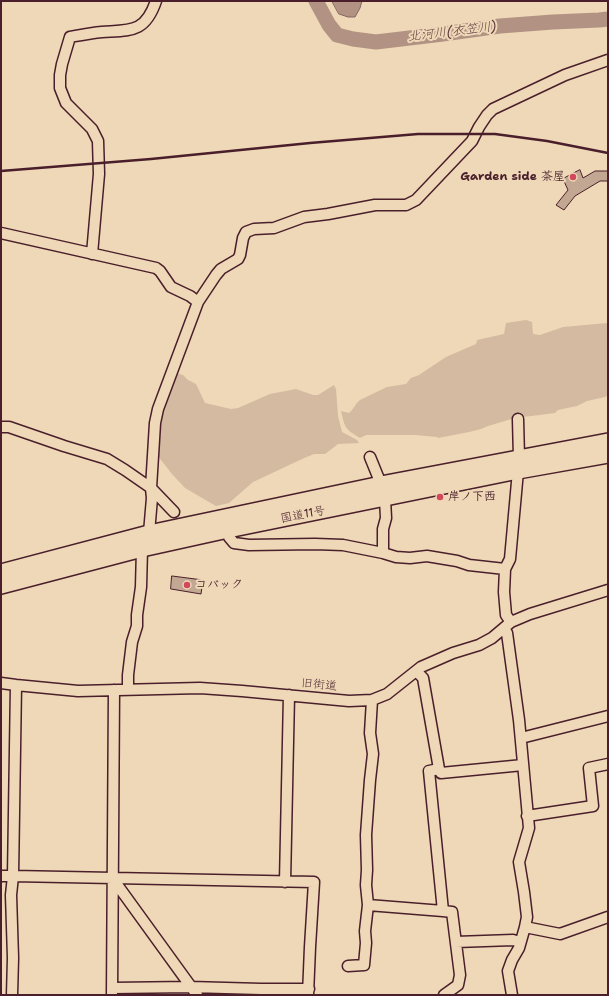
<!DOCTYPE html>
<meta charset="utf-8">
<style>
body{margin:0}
#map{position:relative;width:609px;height:996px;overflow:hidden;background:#eed8b7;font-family:"Shantell Sans",sans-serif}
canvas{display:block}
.frame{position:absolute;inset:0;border:2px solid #4a1f2b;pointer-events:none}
</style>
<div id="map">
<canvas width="609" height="996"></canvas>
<div class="frame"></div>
</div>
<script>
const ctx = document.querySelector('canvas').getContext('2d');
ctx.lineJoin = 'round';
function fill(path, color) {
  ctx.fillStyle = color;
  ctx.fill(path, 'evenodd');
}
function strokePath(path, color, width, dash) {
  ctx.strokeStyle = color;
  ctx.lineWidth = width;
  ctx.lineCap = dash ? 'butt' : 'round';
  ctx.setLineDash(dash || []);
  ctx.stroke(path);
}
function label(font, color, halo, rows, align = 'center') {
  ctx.font = font + ' "Shantell Sans","Klee One",sans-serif';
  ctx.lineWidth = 4;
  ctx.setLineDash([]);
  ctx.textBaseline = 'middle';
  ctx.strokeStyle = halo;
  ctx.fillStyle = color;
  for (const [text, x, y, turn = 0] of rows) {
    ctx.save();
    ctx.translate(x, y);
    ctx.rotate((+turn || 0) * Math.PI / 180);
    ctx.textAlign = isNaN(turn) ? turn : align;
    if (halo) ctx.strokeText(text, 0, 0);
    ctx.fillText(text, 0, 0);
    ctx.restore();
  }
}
fill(new Path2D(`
 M526,320L532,322L533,334L540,335L563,327L608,323V395L605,397L587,401L577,406L558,410L555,413L515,418L488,426L481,429L469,432L438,438L437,437L416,435H366L360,438C345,429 345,428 341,411L349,413C355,408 354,405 360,400L387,387L406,384L411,378L419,375L446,357L476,344L477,340L504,334L506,323Z
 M175,373L183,375L188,380L196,384L205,403L231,409L238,408L270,394L296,389L313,395H318L334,385L336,389L338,416L342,432L357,440L359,443L338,444L325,454H314L302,459L253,482L229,503L216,506L185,488L172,474L157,455L158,424Z
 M208,991L257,992L258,995H208Z`), '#d3baa0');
const water = new Path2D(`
 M332,1H362L360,8L355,17H348L339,14Z`);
fill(water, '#b29383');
strokePath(water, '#886560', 1);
strokePath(new Path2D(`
 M316,1L329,25L337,35L353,39L376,42L443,34L500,26L553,22L599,20L608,19`), '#b29383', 15);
const building = new Path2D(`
 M580,170L583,178L595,171H608V181H600L575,196L564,210L556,205L568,190L563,179Z
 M172,576L203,580L201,594L171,589Z`);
fill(building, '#c2a792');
strokePath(building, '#4a1f2b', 1);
const minor = new Path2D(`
 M1,233L156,268L160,271L171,287L190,296L198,302
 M92,254L99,174L98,141L92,129L66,103L60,88V75L62,64L70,37C81,35 91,33 102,32C131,30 145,33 156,1
 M1,427H9L64,446L107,459L125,470L151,488L174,512
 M370,457L381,484
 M228,530L229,537L234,543L249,545L315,544L343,545L383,553L396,557L410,558L427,556L457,561L469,565L505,569
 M383,553V529L386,518L385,499
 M511,622L506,615L504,592L505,569L510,559L518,471L519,458L518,419
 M504,628L507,633L519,720L529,828L519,862L524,892L527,917L525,927L519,948L512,960L508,971L512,995
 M1,683L16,685L78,691L200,688L242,691L349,701L372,700L387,694L421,667L453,653L479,645L492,638L511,622L530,614L608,590
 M128,689V675L132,642L137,626V615L141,587L142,549L149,533L152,498L151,488L155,423L158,409L198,302L216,275L221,269L238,259L240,255L243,238L246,232L254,229L274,228L304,217L328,214L375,205H406L416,200L472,141L479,127L487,115L493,109L565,75L608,60
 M521,738L608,716
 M439,769L441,773L523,765
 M527,816L593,806L589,768L608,764
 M1,876H13L16,685
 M113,879L197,995
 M285,882L289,695
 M368,905L443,911L429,771L439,769L423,678L416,671
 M443,911L452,912L460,975L458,985L444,995
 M525,927L560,934L608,917
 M456,942L513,940L520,942
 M348,966L364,965L366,943L365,931L368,905L366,885L367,870L366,835L370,780L373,754L370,733L372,700
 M112,988L190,987L261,989H309
 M12,995L13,958L11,895L13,876L314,882L310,947L308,995
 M112,995L114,690`);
const highway = new Path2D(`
 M1,572L149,533L381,484L608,441
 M1,586L142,549L228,530L518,471L608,455`);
strokePath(minor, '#4a1f2b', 13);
strokePath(highway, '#4a1f2b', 18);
strokePath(minor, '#eed8b7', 10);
strokePath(highway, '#eed8b7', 15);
strokePath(new Path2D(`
 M1,171L151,159L310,143L418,134H495L547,141L608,153`), '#4a1f2b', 2.5);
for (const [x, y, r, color] of [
 [573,177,4,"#d1495b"],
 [440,497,4,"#d1495b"],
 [187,585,4,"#d1495b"]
]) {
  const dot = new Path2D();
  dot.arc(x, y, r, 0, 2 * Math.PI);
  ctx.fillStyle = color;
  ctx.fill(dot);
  strokePath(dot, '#eed8b7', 1.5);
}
label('bold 12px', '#4a1f2b', '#eed8b7', [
 ["Garden side 茶屋",565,177,"right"],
 ["岸ノ下西",448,497],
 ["コバック",195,585]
], 'left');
label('12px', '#4a1f2b', '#eed8b7', [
 ["国道11号",303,515,-11],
 ["旧街道",319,685,5]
]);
label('italic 13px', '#643c41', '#eed8b7', [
 ["北河川(衣笠川)",452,32,-7]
]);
</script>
